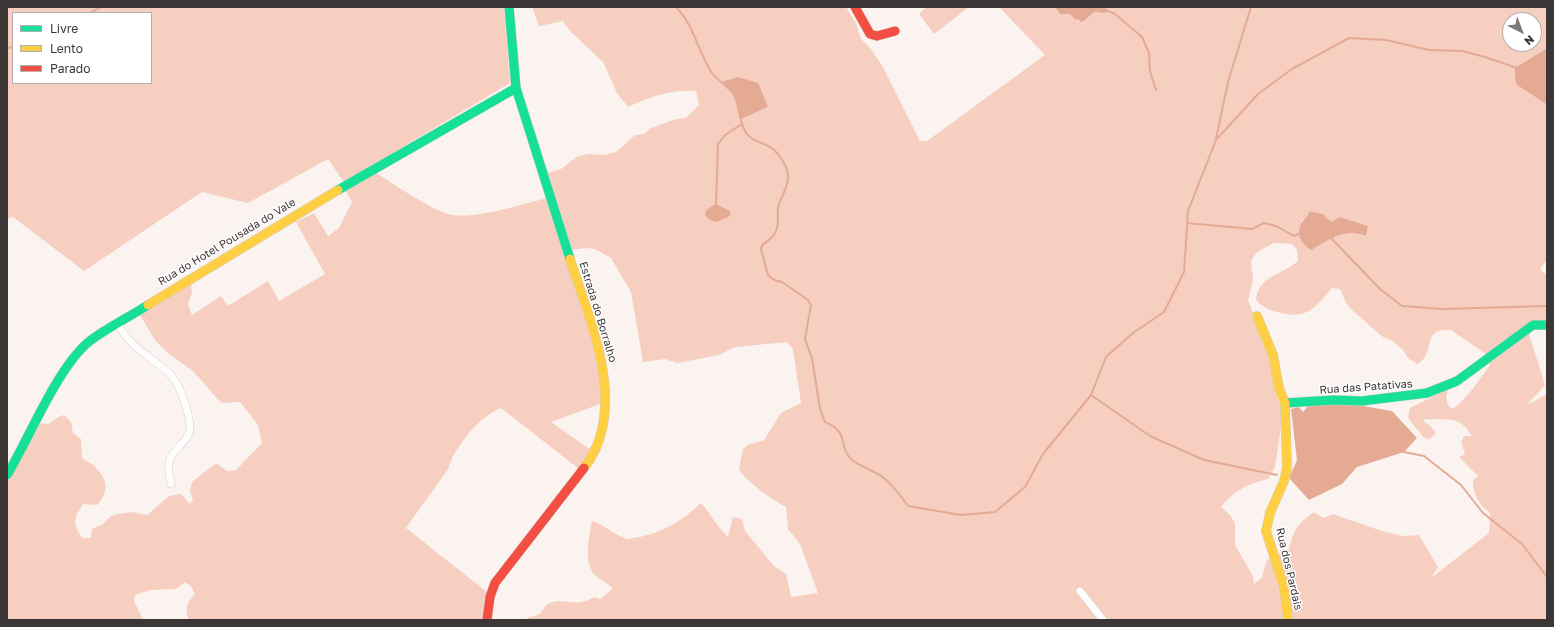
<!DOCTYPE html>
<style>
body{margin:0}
#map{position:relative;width:1554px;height:627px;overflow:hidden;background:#faf3f0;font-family:"Golos Text",sans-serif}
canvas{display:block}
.frame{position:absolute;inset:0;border:8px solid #3c3736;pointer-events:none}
.legend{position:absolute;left:12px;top:12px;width:140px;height:72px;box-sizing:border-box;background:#fff;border:1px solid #b1afaf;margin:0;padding:5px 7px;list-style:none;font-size:12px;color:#3c3736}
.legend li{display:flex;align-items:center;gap:8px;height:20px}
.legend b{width:20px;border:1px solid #b1afaf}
.north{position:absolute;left:1502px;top:12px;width:40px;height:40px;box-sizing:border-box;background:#fff;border:1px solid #b1afaf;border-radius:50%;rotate:138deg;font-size:11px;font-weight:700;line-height:16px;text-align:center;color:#3c3736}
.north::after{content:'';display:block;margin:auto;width:14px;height:18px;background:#7e7977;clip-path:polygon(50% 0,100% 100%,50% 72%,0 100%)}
</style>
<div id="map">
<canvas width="1554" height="627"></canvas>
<div class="frame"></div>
<ul class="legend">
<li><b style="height:5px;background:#16e098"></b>Livre</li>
<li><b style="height:5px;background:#ffcf43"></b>Lento</li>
<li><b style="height:5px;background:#f24e42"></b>Parado</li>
</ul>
<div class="north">N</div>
</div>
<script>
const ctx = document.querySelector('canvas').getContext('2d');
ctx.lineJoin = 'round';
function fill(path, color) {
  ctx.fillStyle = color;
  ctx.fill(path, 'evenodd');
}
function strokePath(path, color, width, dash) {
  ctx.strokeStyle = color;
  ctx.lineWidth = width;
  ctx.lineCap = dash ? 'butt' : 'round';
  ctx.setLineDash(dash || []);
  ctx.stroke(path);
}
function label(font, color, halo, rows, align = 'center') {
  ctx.font = font + ' "Golos Text",sans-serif';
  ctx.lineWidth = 3;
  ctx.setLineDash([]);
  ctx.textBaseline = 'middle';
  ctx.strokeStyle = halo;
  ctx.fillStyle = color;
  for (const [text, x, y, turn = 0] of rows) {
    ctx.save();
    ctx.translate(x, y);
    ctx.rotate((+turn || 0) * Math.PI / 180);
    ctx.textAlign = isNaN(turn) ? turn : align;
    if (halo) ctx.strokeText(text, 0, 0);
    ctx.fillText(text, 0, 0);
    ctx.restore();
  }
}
fill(new Path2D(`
 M7,7H504L510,83L344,182L328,159L248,203L202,192L84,271L13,217L7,219ZM13,13H151V83H13Z
 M532,7H846L856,23L861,39L871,49L883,67L920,141H927L1045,55L999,7H1055L1060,14H1071L1081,22L1084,21L1094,12L1104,13L1107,11L1104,7H1547V48L1515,68L1517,85L1546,104L1547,113V260L1540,269L1547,275V319L1526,324L1545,385L1527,405L1547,394V620H1291L1277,554L1289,549C1294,529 1297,524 1314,512L1323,518L1333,514L1382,531L1403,536L1419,535L1438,567L1431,578L1489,533L1490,513C1479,505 1472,493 1473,480L1478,476L1459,457L1465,454L1461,442L1464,436H1472C1460,415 1447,420 1425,419L1424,422L1430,425L1436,433L1430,439L1424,438L1408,418L1410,408L1448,389C1446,398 1445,403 1452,409C1464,403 1482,376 1490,365L1486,354L1451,330C1425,329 1433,343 1425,357C1424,359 1420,362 1418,364L1409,359L1402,349L1393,341L1383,337L1353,311L1346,303L1340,289L1332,288C1314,309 1307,320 1277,312C1269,310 1262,307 1256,300C1258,276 1282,275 1298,261L1297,250L1292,244L1274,243L1257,252L1251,261L1253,280L1248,300L1271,363L1275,391L1281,408V427L1275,467L1268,479C1249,483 1233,491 1221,507L1230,515L1235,523V545L1253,576L1254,584L1262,578L1266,562L1271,557L1280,582L1285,620H525C529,616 535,617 539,614C543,611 544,606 548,604C562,596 576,609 594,597L601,599L613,588C607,583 600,580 595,575C583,564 589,535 592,521C605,524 614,536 628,539C631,539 636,537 640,537C664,532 683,520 701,503C711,514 717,527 728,537L733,517L742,519L745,531L774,566L786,574L791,597L818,593L800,544L788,529L786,507C768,497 752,486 739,470L743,449L748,445L764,440L781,413L801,403L793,349L787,342L735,347L719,355L677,363L665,359L643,362L631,292L611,258L595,249L587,248L569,250L548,173L561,169L578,156L589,154L604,155L616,152L635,135L644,134L651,128L676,119L686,118L699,105L696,91C672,89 649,97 628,107L617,93L603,62L570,31L563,21L539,26ZM1510,20H1534V44H1510ZM722,82L768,107L741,119L735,95ZM1309,211L1323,214L1331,222L1340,217L1368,226L1366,236C1346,231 1340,233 1322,244L1301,221L1308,215Z
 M926,7H969L934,34L919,14Z
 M373,171C394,184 425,206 448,214C471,221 523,204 547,198L598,359L603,403L551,422L591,450L579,469L501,408C480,416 463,439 452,458C450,463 449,468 446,472C433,491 419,509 406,528L487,592L484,620H189C184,608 187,603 195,594L191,586L185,582L176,589L151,590L135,595L134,601L143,620H7V482L38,423L49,424L58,417L64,415L71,422L73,433L81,439L82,458C102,469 115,486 97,505L83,504C74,518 72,523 82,538H91L92,529L103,524L111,516L117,514L132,512L147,515L169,496L181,494L190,504L193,500L190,491L192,482L216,463L227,471L236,470L262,443L258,425L240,402L221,403L193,371L168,353L155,340L140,315L191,283L192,293L188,304L192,315L221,296L228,306L268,281L279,301L325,274L296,222L314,213L328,236L339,228L352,202L344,188Z`), '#f6cfc0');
fill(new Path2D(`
 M1055,7H1104L1108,11L1104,13L1094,12L1084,21L1081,22L1078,19L1076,20L1070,14H1060Z
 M1547,48V113L1546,104L1517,85L1515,80V68Z
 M738,77L758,83L768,107L741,119L735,95L721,82Z
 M716,204L730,211V216L717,222L710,220L705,215L706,210Z
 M1309,211L1323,214L1331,222L1340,217L1368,226L1366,236C1342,228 1332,239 1311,250C1296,240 1295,227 1308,215Z
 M1334,401L1392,411L1417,438L1404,452L1357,467L1342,484L1309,500L1289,478L1297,460L1291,409L1299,407L1303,412L1310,404Z`), '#e4aa94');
strokePath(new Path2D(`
 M676,7C694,25 698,52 712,73C718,81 731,88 735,97C740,109 739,124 747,134C753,142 761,142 768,146C777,150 787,165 788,175C790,186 779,198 778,209C777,218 780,224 775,233C772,239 767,241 762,245L761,249L768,275L774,280L782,282L808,300L811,305L805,339L812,358L820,409L825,422C851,433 837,446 852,460C861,467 875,471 884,478C894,486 901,496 908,506L961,515L995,512L1025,487L1043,454L1091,395L1106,357L1133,333L1164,312L1184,272L1188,211L1216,140L1258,94L1292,69L1349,38L1386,40L1429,50L1462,51L1485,57L1517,68
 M1105,10L1115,14L1142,37L1149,53L1150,71L1156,90
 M90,13L101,7
 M7,48L13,47
 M1216,139L1228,82L1251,7
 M716,204L718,144L725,135L742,124
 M1187,223L1252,229L1264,223L1276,226L1294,236L1298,234
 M1331,238L1380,289L1402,306L1443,309L1547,306
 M1091,395L1150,436L1204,460L1277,475
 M1404,452L1424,456L1461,485L1483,513L1522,544L1547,577`), '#e4aa94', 2);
const street = new Path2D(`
 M118,324C129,347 153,358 170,374C180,384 189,412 190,426C191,440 175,447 170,459C167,467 169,476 171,484
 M1080,591L1103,620`);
const fast = new Path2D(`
 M509,7L516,88L570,259
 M338,190L516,88
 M1285,403L1334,400L1362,401L1427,393L1457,381L1533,325H1547
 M7,475C29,439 58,365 91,340C109,327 129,317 148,305`);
const slow = new Path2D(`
 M570,259C590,321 630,409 584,468
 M148,305L338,190
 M1257,316L1273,355L1279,388L1285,403L1287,468L1284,481L1270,513L1266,531L1284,587L1288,620`);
const jam = new Path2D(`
 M855,7L870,34L877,36L895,31
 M487,620L490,597L495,583L584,468`);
strokePath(street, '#d4cfcd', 8);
strokePath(fast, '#d4cfcd', 10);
strokePath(slow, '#d4cfcd', 10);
strokePath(jam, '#d4cfcd', 10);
strokePath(street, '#fefdfd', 7);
strokePath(fast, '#16e098', 9);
strokePath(slow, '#ffcf43', 9);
strokePath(jam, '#f24e42', 9);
label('11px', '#3c3736', '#fff', [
 ["Rua do Hotel Pousada do Vale",227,242,-31],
 ["Estrada do Borralho",598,312,73],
 ["Rua das Patativas",1366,387,-4],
 ["Rua dos Pardais",1289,569,77]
]);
</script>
